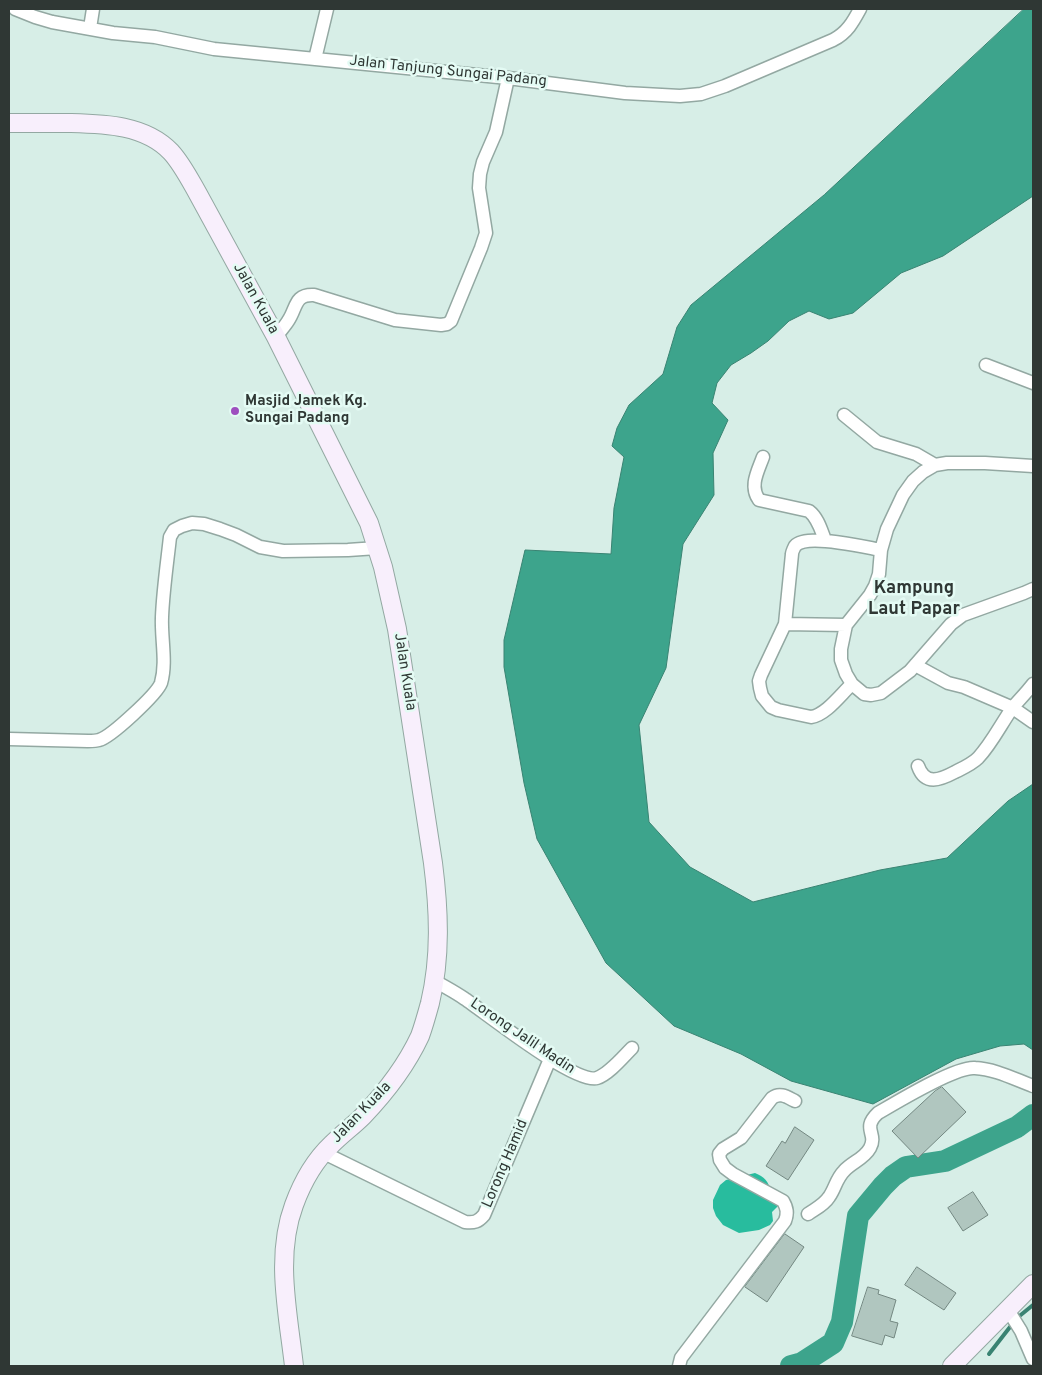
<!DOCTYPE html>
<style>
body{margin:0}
#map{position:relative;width:1042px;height:1375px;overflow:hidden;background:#d7eee7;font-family:Overpass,sans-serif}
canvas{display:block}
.frame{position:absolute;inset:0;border:10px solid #2f3734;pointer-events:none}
</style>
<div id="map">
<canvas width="1042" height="1375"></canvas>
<div class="frame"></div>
</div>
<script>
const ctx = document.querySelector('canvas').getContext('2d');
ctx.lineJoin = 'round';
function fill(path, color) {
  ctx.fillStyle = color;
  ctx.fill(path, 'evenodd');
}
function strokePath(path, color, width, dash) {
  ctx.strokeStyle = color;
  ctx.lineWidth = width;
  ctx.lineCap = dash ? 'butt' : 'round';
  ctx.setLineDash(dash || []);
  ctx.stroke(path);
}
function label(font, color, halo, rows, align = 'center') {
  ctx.font = font + ' Overpass,sans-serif';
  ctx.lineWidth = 5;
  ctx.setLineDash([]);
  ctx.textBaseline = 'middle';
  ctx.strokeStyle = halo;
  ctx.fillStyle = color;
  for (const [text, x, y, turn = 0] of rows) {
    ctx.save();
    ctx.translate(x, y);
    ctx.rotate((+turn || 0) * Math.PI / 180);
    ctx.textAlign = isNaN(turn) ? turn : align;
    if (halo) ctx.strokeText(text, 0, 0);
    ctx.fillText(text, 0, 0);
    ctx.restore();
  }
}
fill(new Path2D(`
 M755,1173C764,1177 769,1181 770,1191L777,1196L778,1206L772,1212L773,1221L770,1225L759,1230L739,1233L723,1225L716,1216L713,1208V1200L720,1185L726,1180Z`), '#28bc9e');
const water = new Path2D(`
 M1024,9H1033V196L943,256L901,273L853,313L829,319L809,311L789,321L768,341L751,353L731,365L717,383L712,403L728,420L713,453L714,495L683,544L666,668L639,725L649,822L690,867L753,902L880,870L947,858L1008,801L1033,784V1050L1024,1044L1000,1046L956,1059L873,1104L791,1081L741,1054L674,1026L606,963L537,839L524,783L504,667V640L525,550L611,554L614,508L624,457L612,446L617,428L629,405L663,374L677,327L691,305L824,195Z`);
fill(water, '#3da48c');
strokePath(water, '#398372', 1);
strokePath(new Path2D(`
 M989,1354L1017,1318L1033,1305`), '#398372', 4);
strokePath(new Path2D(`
 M791,1366L802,1363L833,1343L842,1322L858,1216L883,1186L893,1176L906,1167L945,1161L1017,1127L1033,1115`), '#3da48c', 22);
const building = new Path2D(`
 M942,1087L966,1112L918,1158L892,1131L935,1091Z
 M795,1127L814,1140L788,1180L766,1166L782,1141L785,1143Z
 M973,1192L988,1215L963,1231L948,1208Z
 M785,1234L804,1247L767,1302L745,1287Z
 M917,1267L956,1293L944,1310L905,1285Z
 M868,1287L879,1290L878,1294L896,1300L890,1321L898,1323L894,1338L885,1335L882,1345L852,1336Z`);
fill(building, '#b0c6bf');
strokePath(building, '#738781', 1);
const minor = new Path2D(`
 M15,9L35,17L52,22L113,33L155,37L214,49L508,78L625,93L680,96L701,94L725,86L833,40C847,33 853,22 860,9
 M90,28L93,9
 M315,59L327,9
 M276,337C280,331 285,326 288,321C297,308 294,294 314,295L395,320L441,325L447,324L451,321L481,248L486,233L479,188L480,174L483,162L496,132L508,78
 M986,365L1033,383
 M844,415L877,442L916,454L935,465
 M763,457C758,471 749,486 759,500L809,511C818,518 821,530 825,540
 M1033,466L985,463H947L935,465L923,472L913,481L903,495L887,529L881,550L879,574L875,586L870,595L846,625L841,649V660L846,674L852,684L864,694L871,695L881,693L910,671L951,624L963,615L1024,593L1033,589
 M785,624L846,625
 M915,665L948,683L964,687L1013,708L1033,722
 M852,684C841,694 826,715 811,717L778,710L771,707L762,696L760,688L759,681L761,675L785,624L792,554C792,552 794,548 795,546C807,533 864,547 881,550
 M9,739L88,741C92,741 96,741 99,740C111,737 157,694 161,683C167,662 161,639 162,617C163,591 167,564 170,537L174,530L182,526L192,523L204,524L220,529L236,535L260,547L283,551L348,550L377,548
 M918,766C925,786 940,780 955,772C963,768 972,764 978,758C992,743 1001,724 1013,707C1020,699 1027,692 1033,684
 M435,981C445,987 455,992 465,999C486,1013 576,1085 597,1078C609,1074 623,1057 632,1048
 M324,1153L465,1222C474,1223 478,1222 484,1215L550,1059
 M808,1214C815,1209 824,1205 829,1197C835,1189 836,1179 844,1171C852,1162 864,1159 870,1148C878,1133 861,1129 878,1113C897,1102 956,1066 975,1068C995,1069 1014,1079 1033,1086
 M1008,1310L1021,1331L1033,1359
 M679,1366L681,1358L785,1221C788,1213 787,1208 783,1201L733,1174L725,1168L720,1160L719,1154L723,1149L741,1138L772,1098C780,1092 787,1097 795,1101`);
const secondary = new Path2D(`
 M9,123C28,123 47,123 67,123C103,124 144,124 171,152C182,164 190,180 198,194L276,337L369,523L383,567L397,629L433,863C439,910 441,957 430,1003C427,1014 424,1025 420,1036C406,1066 386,1092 363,1116C353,1126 342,1134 332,1144C315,1160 302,1183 294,1205C275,1256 288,1313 294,1366
 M952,1366L1033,1284`);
strokePath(minor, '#93a8a2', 15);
strokePath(secondary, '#93a8a2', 20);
strokePath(minor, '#fff', 12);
strokePath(secondary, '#f8effc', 18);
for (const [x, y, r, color] of [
 [235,411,5,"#9e4fbf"]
]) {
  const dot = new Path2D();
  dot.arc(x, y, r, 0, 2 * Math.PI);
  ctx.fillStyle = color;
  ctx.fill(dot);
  strokePath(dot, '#e4fbf4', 2);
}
label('15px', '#2f3734', '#e4fbf4', [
 ["Jalan Tanjung Sungai Padang",448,72,6],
 ["Jalan Kuala",255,299,61],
 ["Jalan Kuala",404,672,81],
 ["Lorong Jalil Madin",522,1037,34],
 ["Jalan Kuala",362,1113,-46],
 ["Lorong Hamid",506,1164,-67]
]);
label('bold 15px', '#2f3734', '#e4fbf4', [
 ["Masjid Jamek Kg.",245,402],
 ["Sungai Padang",245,419]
], 'left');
label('bold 18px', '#2f3734', '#e4fbf4', [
 ["Kampung",914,589],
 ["Laut Papar",914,610]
]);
</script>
